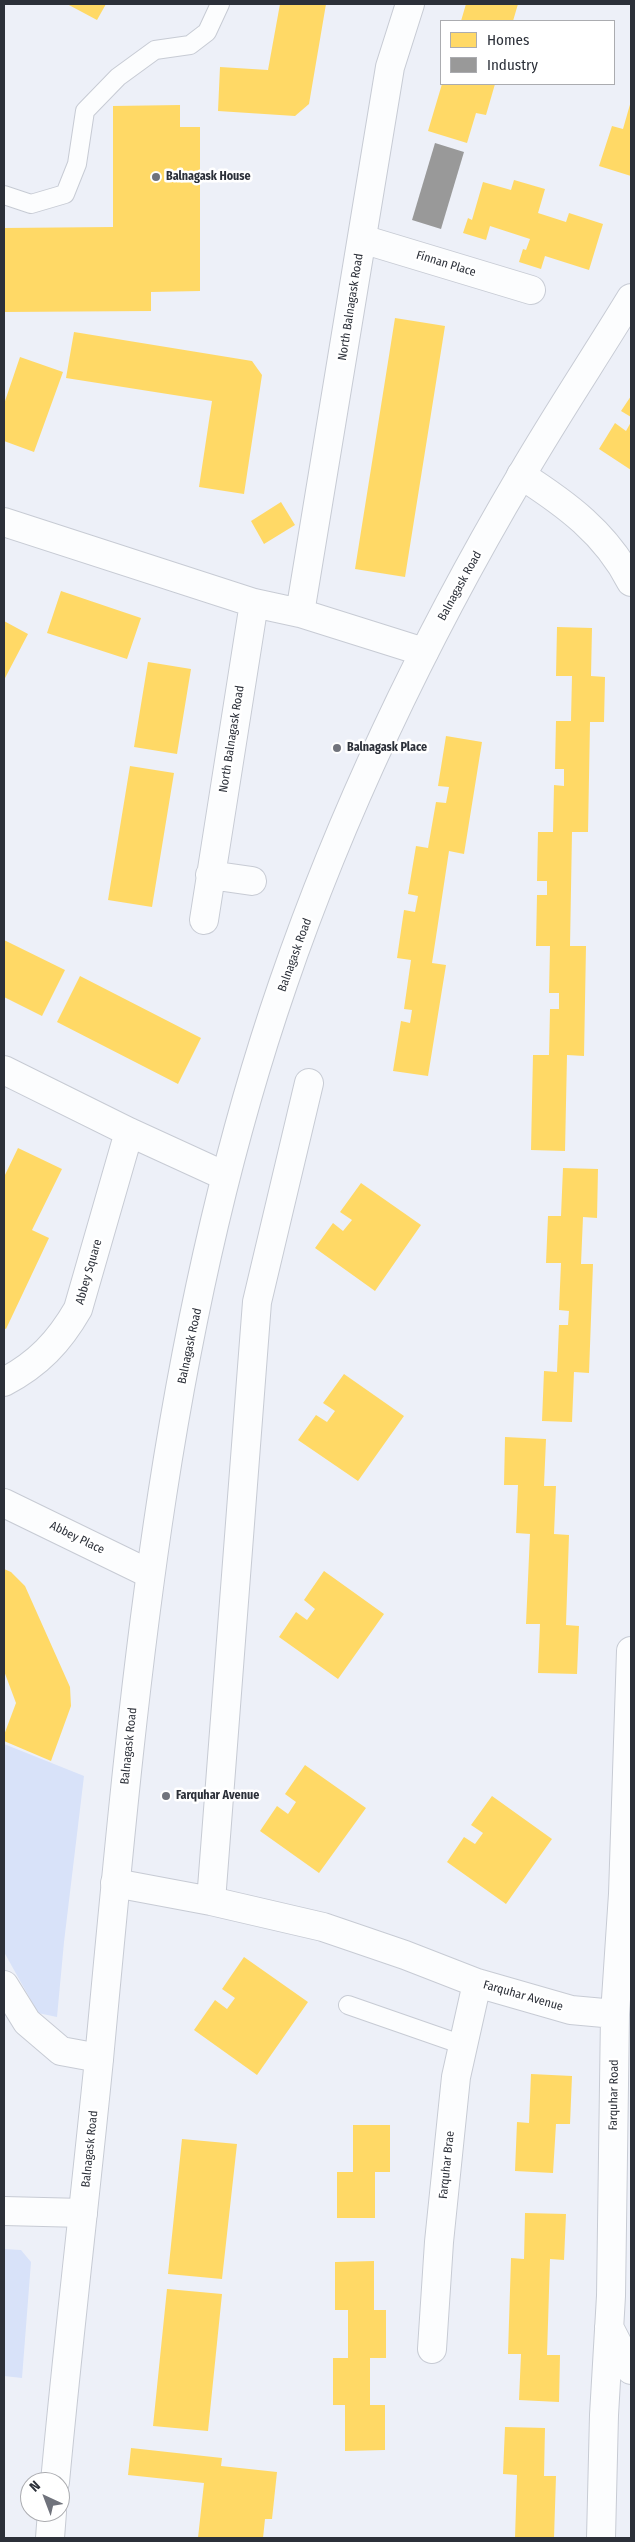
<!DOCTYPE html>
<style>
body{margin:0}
#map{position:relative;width:635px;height:2542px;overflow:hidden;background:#edf0f8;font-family:"Fira Sans Condensed",sans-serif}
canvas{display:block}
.frame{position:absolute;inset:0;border:5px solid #2c3039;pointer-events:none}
.legend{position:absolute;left:440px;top:20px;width:175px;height:65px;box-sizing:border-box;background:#fff;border:1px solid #abacb0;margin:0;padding:6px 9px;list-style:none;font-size:15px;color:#2c3039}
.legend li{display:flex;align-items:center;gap:10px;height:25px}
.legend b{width:25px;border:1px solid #abacb0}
.north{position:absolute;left:20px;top:2472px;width:50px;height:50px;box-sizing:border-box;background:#fff;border:1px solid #abacb0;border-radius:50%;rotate:317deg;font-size:14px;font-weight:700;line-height:20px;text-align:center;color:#2c3039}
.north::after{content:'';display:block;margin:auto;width:18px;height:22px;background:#70737c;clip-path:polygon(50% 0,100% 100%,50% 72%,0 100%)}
</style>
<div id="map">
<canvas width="635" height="2542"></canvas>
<div class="frame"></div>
<ul class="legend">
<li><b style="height:14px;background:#ffd966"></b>Homes</li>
<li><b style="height:14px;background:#999"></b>Industry</li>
</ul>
<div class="north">N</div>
</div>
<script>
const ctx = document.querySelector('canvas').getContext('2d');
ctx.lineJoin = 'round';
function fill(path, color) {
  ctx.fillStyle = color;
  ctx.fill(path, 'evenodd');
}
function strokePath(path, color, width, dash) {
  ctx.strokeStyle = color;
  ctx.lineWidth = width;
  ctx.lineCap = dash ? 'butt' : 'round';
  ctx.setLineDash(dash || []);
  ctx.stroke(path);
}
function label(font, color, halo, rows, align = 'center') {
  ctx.font = font + ' "Fira Sans Condensed",sans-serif';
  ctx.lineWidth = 5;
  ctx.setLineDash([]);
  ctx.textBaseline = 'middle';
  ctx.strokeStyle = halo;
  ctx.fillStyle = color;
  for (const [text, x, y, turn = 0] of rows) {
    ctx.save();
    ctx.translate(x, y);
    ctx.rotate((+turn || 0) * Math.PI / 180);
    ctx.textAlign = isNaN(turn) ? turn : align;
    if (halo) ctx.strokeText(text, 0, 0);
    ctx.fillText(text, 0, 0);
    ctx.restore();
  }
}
fill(new Path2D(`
 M4,1744L84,1776L64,1942L57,2017L38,2013L4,1952Z
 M4,2249L21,2250L31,2262L22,2378L4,2376Z`), '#d8e2f9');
fill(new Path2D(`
 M67,4H106L97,20Z
 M280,4H326L309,104L295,116L218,111L220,67L268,70Z
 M466,4H518L513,21H461Z
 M442,84H495L486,115L476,113L467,143L428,131Z
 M631,101V176L599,166L612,126L623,129Z
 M180,105V127H200V291L151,292V311L4,312V228L113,227V106Z
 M514,180L545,189L538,213L566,222L569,213L603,224L589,270L545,256L541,269L519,262L523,249L526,250L530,239L490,226L486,240L463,233L468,218L472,220L483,182L511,190Z
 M395,318L445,326L405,577L355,569Z
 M74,332L252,361L262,375L244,494L199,487L212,401L66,378Z
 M20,357L63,372L34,452L4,441V404Z
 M631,396V417L621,411Z
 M631,422V470L599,449L615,423L626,431Z
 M281,502L295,525L264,544L251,521Z
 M61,591L141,618L127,659L47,633Z
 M4,621L28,634L4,680Z
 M557,627L592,628L591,676L605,677L604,722H590L588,832H572L570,946H586L584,1056L567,1055L565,1151L531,1150L533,1055H549L550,1009H559V993H549L550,946H536L537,895H547V881H537L538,832H553L554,785L564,786V769H555L556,721H571L572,676H556Z
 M148,662L191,669L177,754L134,747Z
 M446,736L482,742L464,854L449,851L432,963L446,965L428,1076L393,1071L401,1021L410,1023L412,1010L404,1009L411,960L397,958L404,910L415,912L418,896L408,894L416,846L428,848L436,802L446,803L449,787L438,786Z
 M130,766L174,773L152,907L108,900Z
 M4,940L65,970L42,1016L4,997Z
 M80,976L201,1038L178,1084L57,1022Z
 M18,1148L62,1169L32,1230L49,1238L6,1329L4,1328V1177Z
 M563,1168L598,1169L597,1218L583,1217L581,1264H593L589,1373L574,1372L572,1422L542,1421L544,1371L557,1372L559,1325H568L569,1311L559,1310L561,1263H546L548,1216H561Z
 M361,1183L421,1225L375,1291L315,1248L333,1223L343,1231L352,1220L340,1212Z
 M344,1374L404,1416L358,1481L298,1440L316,1415L327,1422L335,1411L323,1403Z
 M505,1437L546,1439L544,1486H556L554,1534L569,1535L566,1625L579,1626L577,1674L538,1673L540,1624H526L530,1534L516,1533L518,1485H504Z
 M4,1569L11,1572L25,1586L70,1687L71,1706L51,1761L4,1741V1735L16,1703L4,1671Z
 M324,1571L384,1614L338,1679L279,1637L296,1612L307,1620L315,1609L304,1600Z
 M305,1765L366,1808L319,1873L260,1831L277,1806L288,1814L296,1802L285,1794Z
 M492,1796L552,1839L506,1904L447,1862L464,1837L475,1844L483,1833L471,1825Z
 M244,1957L308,2002L257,2075L194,2030L215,2000L227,2009L235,1998L222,1989Z
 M531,2074L572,2076L570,2124H556L553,2173L515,2171L517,2122L529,2123Z
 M353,2125H390V2172H375V2218H337V2172H353Z
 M182,2139L237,2144L222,2279L168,2274Z
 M525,2213L566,2214L564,2260L550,2259L547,2355H560L559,2402L519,2400L521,2354H508L511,2258L524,2259Z
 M374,2261V2310H386V2358H370V2405H385V2450L345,2451V2405H333V2358H348V2310H335V2262Z
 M167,2289L222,2294L208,2431L153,2426Z
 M505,2427L545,2428L544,2476H556L554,2538H515L517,2475L503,2474Z
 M131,2448L222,2458L221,2466L277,2472L272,2519H265L263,2538H198L204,2483L128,2475Z`), '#ffd966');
fill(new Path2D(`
 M435,143L464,152L441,229L412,220Z`), '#999');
const service = new Path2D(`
 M4,195L31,204L65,194L77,164L85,111L118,77L155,50L190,45L207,32L220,4
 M348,2005L463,2045`);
const minor = new Path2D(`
 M362,239L531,290
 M521,475C566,504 606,533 631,582
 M4,522L254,603L300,613L424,652
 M300,613L390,67L410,4
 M210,875L252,881
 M204,920L254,603
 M4,1070L129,1132L225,1176
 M4,1382C38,1364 59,1342 78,1309L129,1132
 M4,1503L150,1574
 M115,1883L211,1901L323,1927L405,1955L477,1983L571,2010L615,2014
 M211,1901L257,1302L309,1083
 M4,1985L27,2022L61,2051L99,2058
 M4,2211L83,2213
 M609,2327L631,2370
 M432,2349L439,2242L456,2077L477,1983
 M601,2538L604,2415L611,2296L615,2014L623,1894L631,1651`);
const tertiary = new Path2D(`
 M55,2482C68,2341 85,2200 99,2059C133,1697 164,1329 283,984C344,806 427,635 522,474C557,414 595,357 631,298
 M50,2538L52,2512`);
strokePath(service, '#c7cbd4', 20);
strokePath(minor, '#c7cbd4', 30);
strokePath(tertiary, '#c7cbd4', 30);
strokePath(service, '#fcfdfe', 18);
strokePath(minor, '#fcfdfe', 28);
strokePath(tertiary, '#fcfdfe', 28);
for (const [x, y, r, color] of [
 [156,177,5,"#70737c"],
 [337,748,5,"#70737c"],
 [166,1796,5,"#70737c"]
]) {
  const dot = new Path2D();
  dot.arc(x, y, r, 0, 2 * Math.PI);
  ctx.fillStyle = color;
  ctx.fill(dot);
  strokePath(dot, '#fff', 2);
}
label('bold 12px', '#2c3039', '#fff', [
 ["Balnagask House",166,177],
 ["Balnagask Place",347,748],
 ["Farquhar Avenue",176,1796]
], 'left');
label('12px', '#2c3039', '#fff', [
 ["Finnan Place",446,264,17],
 ["North Balnagask Road",351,307,-81],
 ["Balnagask Road",460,586,-61],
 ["North Balnagask Road",232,739,-81],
 ["Balnagask Road",295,955,-70],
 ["Abbey Square",89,1272,-74],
 ["Balnagask Road",190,1346,-78],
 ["Abbey Place",77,1538,26],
 ["Balnagask Road",129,1746,-84],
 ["Farquhar Avenue",523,1996,16],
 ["Farquhar Road",614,2095,-89],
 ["Balnagask Road",90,2149,-84],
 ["Farquhar Brae",447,2165,-84]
]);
</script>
